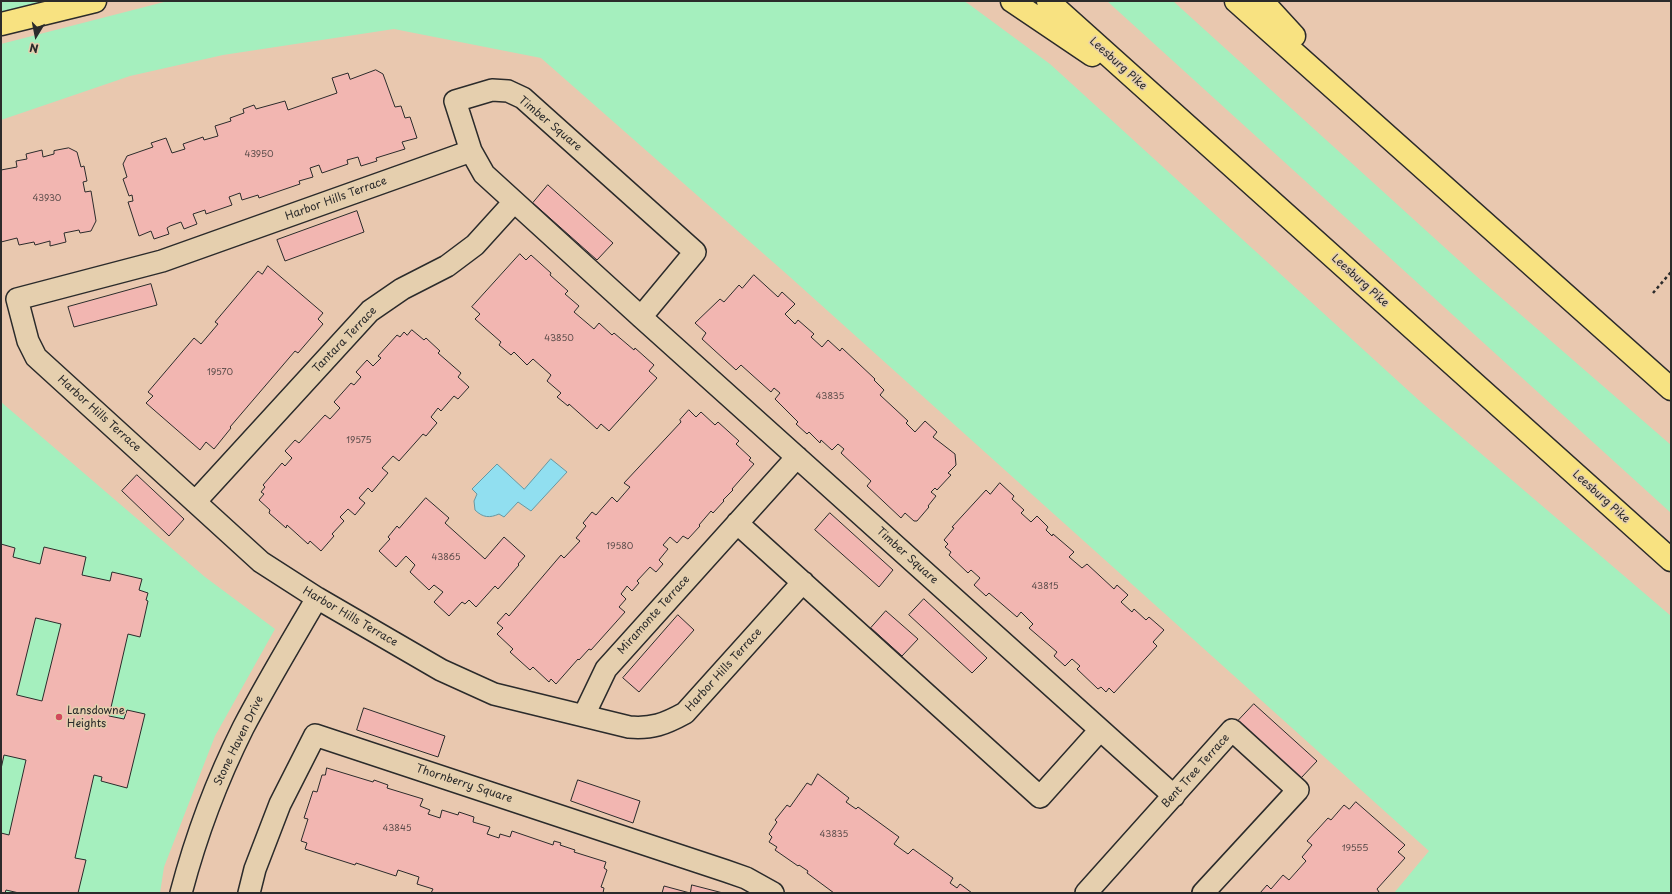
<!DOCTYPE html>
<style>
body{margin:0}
#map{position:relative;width:1672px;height:894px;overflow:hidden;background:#e9c8af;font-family:"Playpen Sans",sans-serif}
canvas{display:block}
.frame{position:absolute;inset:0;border:2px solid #2b2b2b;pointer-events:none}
.north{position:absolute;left:16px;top:16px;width:40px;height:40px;-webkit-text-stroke:3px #e5cfae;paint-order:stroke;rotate:190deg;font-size:11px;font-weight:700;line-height:16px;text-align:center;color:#2b2b2b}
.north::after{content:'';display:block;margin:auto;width:14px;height:18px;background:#2b2b2b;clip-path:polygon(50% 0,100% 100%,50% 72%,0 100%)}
</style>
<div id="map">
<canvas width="1672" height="894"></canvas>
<div class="frame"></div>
<div class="north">N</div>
</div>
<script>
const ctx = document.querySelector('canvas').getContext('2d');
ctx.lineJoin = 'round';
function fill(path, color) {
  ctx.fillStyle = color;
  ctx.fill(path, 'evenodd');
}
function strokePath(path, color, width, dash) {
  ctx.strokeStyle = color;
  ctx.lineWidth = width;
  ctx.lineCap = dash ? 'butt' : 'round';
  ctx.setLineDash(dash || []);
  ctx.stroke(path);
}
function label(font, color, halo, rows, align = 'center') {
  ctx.font = font + ' "Playpen Sans",sans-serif';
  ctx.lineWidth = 3;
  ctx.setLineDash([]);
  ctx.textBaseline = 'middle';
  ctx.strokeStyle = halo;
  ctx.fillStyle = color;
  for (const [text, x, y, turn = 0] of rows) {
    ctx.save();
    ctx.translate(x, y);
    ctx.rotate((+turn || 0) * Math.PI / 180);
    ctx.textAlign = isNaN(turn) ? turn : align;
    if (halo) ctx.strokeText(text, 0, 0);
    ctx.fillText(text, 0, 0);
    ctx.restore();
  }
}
fill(new Path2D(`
 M1,1H52L1,14Z
 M168,1H964L970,5L1050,64L1423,404L1671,616V893H1394L1429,851L790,277L541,58L394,29L223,55L130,76L1,120V44Z
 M1107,1H1173L1475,275L1671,445V513Z
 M1,402L205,577L275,629L215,736L164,867L160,893H1Z`), '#a5efbe');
const water = new Path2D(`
 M551,459L567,472L531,511L518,502L504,517L499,514C490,518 483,518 475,510L474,501L477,494L472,489L497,464L524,489Z`);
fill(water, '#91dff0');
strokePath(water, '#6897a1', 1);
const building = new Path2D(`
 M376,70L383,74L395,107L401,106L405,118L410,117L417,138L402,142L405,149L376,158L377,161L361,166L358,157L347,160L348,164L322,173L319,165L310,168L313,177L299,181L300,184L259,198L258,195L242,200L240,193L229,197L232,205L206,214L205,210L193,214L197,224L184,229L181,222L170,226L167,228L169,234L154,239L151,231L139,236L128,202L133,201L132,195L129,196L123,179L127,177L123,164L127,156L153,147L151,143L166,138L172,153L185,149L183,144L203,137L204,140L218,136L215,126L231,121L230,118L244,113L243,109L254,105L256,109L285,101L288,110L337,93L332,78L348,73L350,79Z
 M69,148L77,152L81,167L84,166L87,181L83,182L85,192L91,191L96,221L91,231L80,233L79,230L64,233L66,242L50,246V241L35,245L34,242L19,245L17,238L1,242V170L17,167L16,161L27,159L26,154L42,150L43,157L54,154V151Z
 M548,185L613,243L597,260L533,203Z
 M357,211L364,232L285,261L277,240Z
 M520,254L526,260L531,255L551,273L550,275L568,291L565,294L579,306L574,312L594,329L599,323L612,335L614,333L634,350L635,348L654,365L649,371L657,378L609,431L601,424L597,429L569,404L568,406L557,397L561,393L547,381L551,375L533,359L527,365L514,352L511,355L499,345L501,342L475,319L480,314L472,307Z
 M268,266L323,313L318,319L323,324L298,353L295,351L230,427L231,428L214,449L206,442L200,450L146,403L153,396L148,392L194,338L201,344L218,324L215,322L258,271L262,274Z
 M754,275L778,297L782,292L795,304L785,314L795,324L798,320L814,334L811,337L822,347L828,340L840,351L842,348L875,379L874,380L884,390L880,395L908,421L906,423L915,432L925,421L937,432L933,437L955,454L956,465L948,473L951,475L937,490L935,488L931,492L936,496L928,506L929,507L917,521H914L905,513L901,518L867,486L871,481L841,453L844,449L838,444L832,450L821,440L820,443L809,432L807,434L796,424L798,422L775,399L780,393L774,388L771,392L741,365L736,370L702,339L706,333L695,323L720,299L724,302L739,285L742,288Z
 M151,284L157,305L74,327L68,307Z
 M412,330L424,340L426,338L440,351L438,353L461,373L458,377L469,387L458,399L454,396L441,411L438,408L431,417L437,423L426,436L423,434L399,461L393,456L382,468L388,473L372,492L368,488L359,498L365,503L355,515L348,509L340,517L344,521L332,534L334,536L321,551L310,541L308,544L287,525L286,528L269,513L270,510L259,500L264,494L261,492L265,487L263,485L282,463L285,466L292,458L285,451L295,440L299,443L325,415L330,419L340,408L334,402L351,383L354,385L361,377L356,372L367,360L373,366L381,358L378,356L397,335L400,337L404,332L407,335Z
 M689,410L696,417L701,412L715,425L718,422L739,441L736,444L751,458L749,460L754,464L732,489L733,490L723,500L724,501L713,513L711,511L699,525L700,526L688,539L683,536L677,543L670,537L663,545L668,549L659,560L663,564L656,572L650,567L637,581L639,583L632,591L627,586L621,594L626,599L619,607L625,612L591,650L589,649L579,660L578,659L556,684L551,679L549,682L533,667L530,670L510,652L513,649L497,634L503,628L497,623L506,613L509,616L561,555L564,558L580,541L576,538L586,526L583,523L592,512L596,515L612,497L617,502L630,487L624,483L681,422L680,420Z
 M137,475L184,519L169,536L122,491Z
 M1000,483L1014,496L1012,499L1024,510L1021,513L1031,522L1037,516L1048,527L1046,530L1052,536L1053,534L1074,552L1069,557L1082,568L1087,564L1114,589L1117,585L1128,595L1121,602L1132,612L1134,609L1146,620L1149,617L1164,630L1153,642L1157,646L1114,693L1109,688L1106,692L1101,687L1098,689L1077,669L1080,666L1072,659L1065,666L1054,656L1057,652L1029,628L1033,624L1021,612L1017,617L989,593L986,596L974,585L980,578L971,570L968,573L949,555L951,552L945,547L948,544L944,540L954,528L952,527L986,490L990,494Z
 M426,498L449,518L445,523L485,559L504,537L525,556L518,564L519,565L498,589L495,586L476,607L469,600L465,604L462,602L449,616L434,602L443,592L434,585L429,590L410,572L415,565L406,556L396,567L379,551L390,539L388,537L397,526L399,528Z
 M830,513L893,570L879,587L815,530Z
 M1,544L15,548L13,557L40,564L44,547L86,557L82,575L110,581L112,572L142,579L139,590L148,593L146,600L148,601L140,637L128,634L109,716L124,719L127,710L145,714L127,788L101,781L102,777L94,775L75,858L86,860L78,893H19L6,890L5,893H1V833L9,835L26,760L4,755L1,769ZM36,618L61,624L42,701L17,695Z
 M924,599L987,658L972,673L909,615Z
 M886,611L918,639L902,656L871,628Z
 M678,615L694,630L639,692L623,678Z
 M1254,704L1317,761L1301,778L1238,721Z
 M364,708L445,736L438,757L357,730Z
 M327,768L373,782L374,780L388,785L387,788L423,799L420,806L430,810L428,814L440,818L442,810L458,815L459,812L474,817L473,822L490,827L487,834L499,838L500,834L510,837L512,831L553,845L554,841L561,843L560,845L575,850L574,852L606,862L604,868L607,870L601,887L604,888L603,893H431L433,889L417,884L419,877L398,870L396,876L356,863L355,865L305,849L307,843L301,841L308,819L304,818L313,791L317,792L322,775H325Z
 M818,774L849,798L846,802L856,809L858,807L899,837L894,844L908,854L913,849L953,878L950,883L957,888L960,884L972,893H834L807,873L808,871L799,865L798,866L775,850L777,847L769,842L772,837L769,834L777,822L775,820L787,805L790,807L807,783L811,785Z
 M578,780L640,801L633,823L571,801Z
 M1356,802L1405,845L1398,852L1405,858L1377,889L1379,892L1378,893H1260L1267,885L1271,889L1283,875L1289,880L1306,861L1302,857L1312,845L1307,841L1328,818L1331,820L1344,805L1349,809Z
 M692,885L723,893H662L664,886L690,893Z`);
fill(building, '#f2b6b1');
strokePath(building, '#2b2b2b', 1);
const minor = new Path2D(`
 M471,151L162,261L17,299L28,341L36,357L261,562L317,598L441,670L494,694L629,727C652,729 665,724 685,713L803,582
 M641,317L695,252L523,98L508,91L492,90L455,101L471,151L484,174L641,317L1174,796
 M195,502L370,311L402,289L447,266L475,245L514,202
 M737,523L1040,797L1100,730
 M584,715L606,669L797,457
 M181,893C196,836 217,780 243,728C266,684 292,641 317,598
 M249,893L255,869L280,804L315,735L726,871L746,878L773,893
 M1086,893L1232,730L1298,790L1203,893`);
const motorway = new Path2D(`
 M1012,1L1092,55
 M1048,1L1671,560
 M1236,1L1671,389
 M1262,1L1294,36
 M1,24L95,1`);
strokePath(minor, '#2b2b2b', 24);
strokePath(motorway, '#2b2b2b', 25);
strokePath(new Path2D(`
 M1653,293L1671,272`), '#2b2b2b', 2.5, [3, 3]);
strokePath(minor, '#e5cfae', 21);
strokePath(motorway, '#f8e281', 22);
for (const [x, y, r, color] of [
 [59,717,4,"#d1495b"]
]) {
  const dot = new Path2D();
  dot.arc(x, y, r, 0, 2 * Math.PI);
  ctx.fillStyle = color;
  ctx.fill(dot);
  strokePath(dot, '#e5cfae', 1.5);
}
label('9px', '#5d4e4c', null, [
 ["43950",259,155],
 ["43930",47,199],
 ["43850",559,339],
 ["19570",220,373],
 ["43835",830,397],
 ["19575",359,441],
 ["19580",620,547],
 ["43865",446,558],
 ["43815",1045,587],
 ["43845",397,829],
 ["43835",834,835],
 ["19555",1355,849]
]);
label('11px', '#2b2b2b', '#e5cfae', [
 ["Leesburg Pike",1118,64,42],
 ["Timber Square",550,124,40],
 ["Harbor Hills Terrace",336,199,-20],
 ["Leesburg Pike",1360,281,42],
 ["Tantara Terrace",345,340,-46],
 ["Harbor Hills Terrace",99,414,42],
 ["Leesburg Pike",1601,497,42],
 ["Timber Square",907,556,42],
 ["Miramonte Terrace",654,615,-48],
 ["Harbor Hills Terrace",350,617,30],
 ["Harbor Hills Terrace",724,670,-48],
 ["Stone Haven Drive",239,741,-64],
 ["Bent Tree Terrace",1196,771,-48],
 ["Thornberry Square",464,784,18]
]);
label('11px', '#2b2b2b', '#e5cfae', [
 ["Lansdowne",67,711],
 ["Heights",67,724]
], 'left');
</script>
